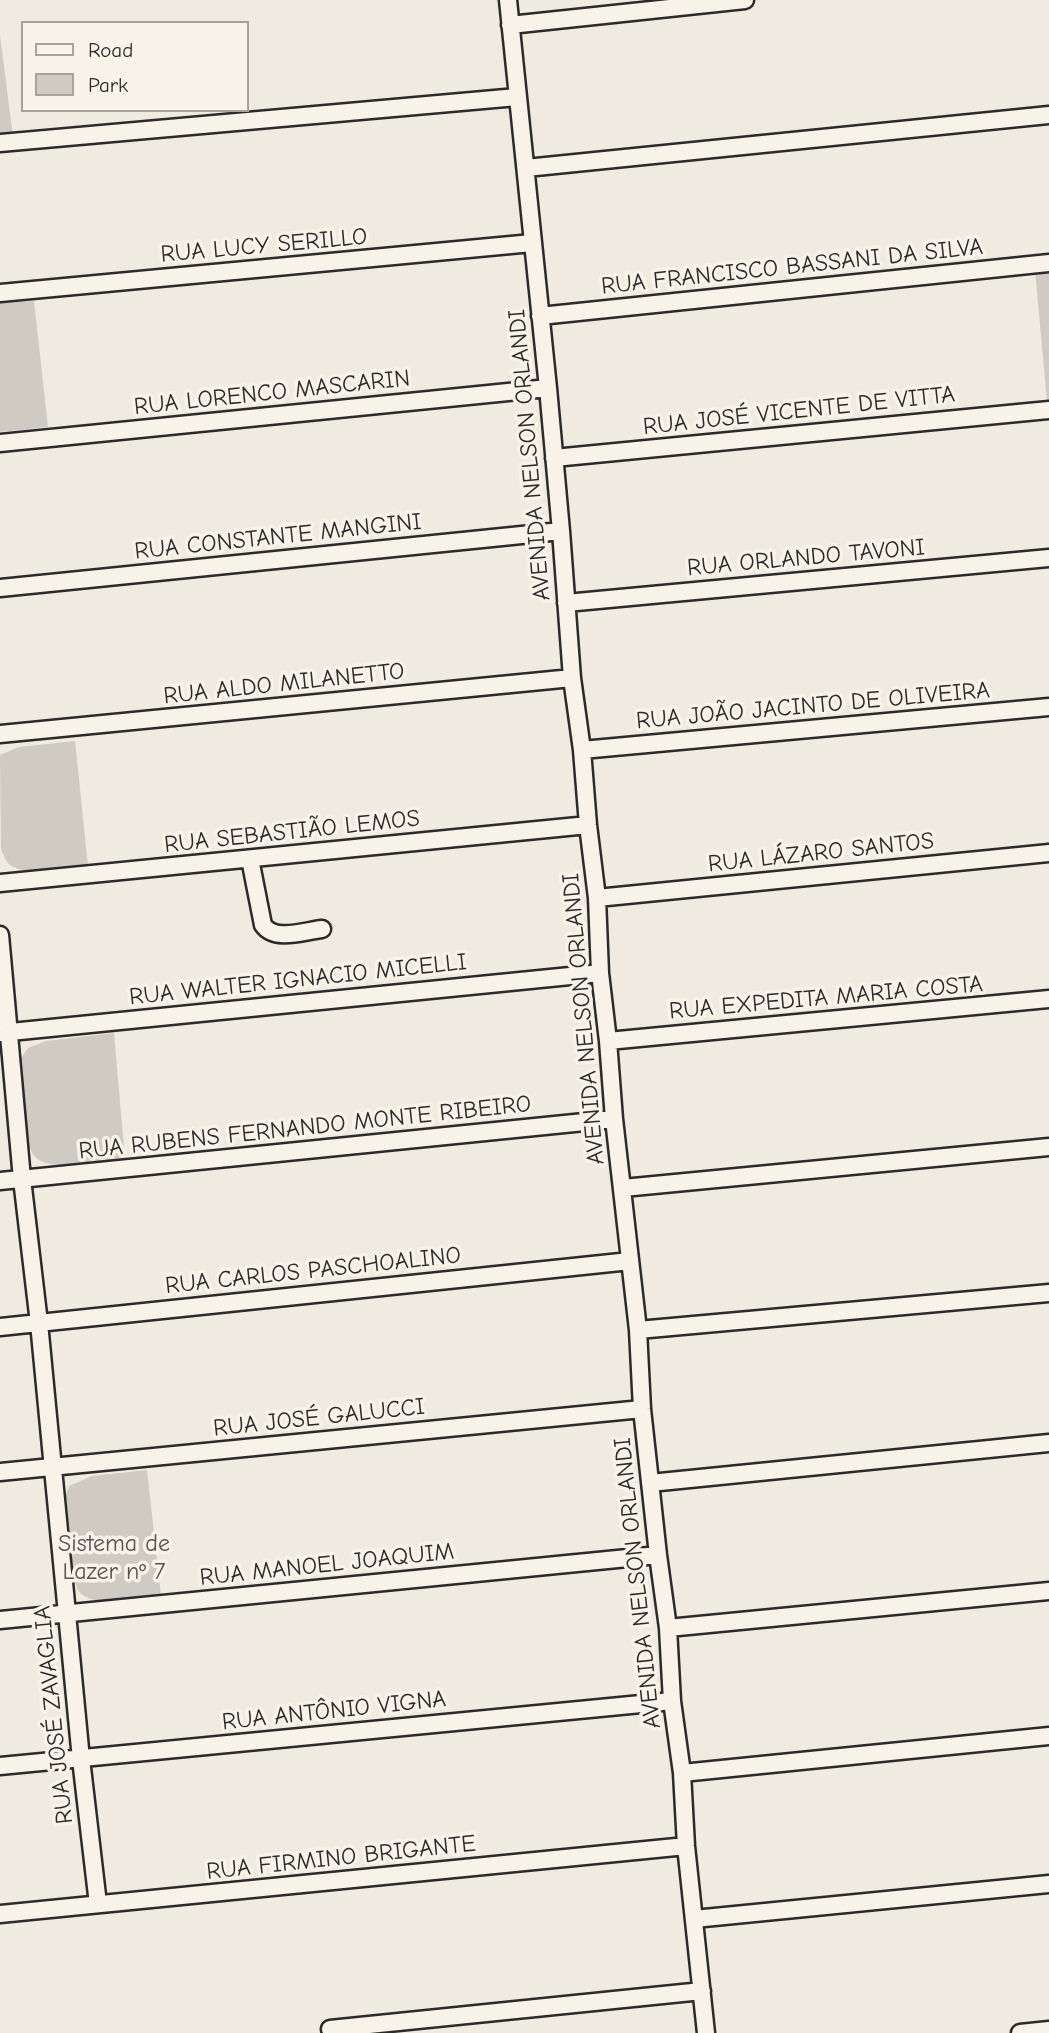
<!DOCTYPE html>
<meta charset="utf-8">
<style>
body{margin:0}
#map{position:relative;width:1049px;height:2033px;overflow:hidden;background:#efebe0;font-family:"Comic Neue",sans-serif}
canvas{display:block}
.legend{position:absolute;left:21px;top:21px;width:228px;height:91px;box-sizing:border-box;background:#f7f3e8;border:2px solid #a5a39c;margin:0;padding:9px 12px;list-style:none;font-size:21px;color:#2b2b2b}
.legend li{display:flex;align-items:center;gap:14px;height:35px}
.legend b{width:35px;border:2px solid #a5a39c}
</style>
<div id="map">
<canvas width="1049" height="2033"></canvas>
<ul class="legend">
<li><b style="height:9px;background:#f7f3e8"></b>Road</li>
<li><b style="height:19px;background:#cfcbc2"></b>Park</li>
</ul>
</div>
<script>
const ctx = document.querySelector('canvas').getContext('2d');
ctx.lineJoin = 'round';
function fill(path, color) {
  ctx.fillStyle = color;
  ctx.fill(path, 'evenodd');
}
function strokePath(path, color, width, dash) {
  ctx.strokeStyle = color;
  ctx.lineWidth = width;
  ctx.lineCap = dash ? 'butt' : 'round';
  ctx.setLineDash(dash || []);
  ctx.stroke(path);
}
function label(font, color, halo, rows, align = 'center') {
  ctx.font = font + ' "Comic Neue",sans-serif';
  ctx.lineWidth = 7;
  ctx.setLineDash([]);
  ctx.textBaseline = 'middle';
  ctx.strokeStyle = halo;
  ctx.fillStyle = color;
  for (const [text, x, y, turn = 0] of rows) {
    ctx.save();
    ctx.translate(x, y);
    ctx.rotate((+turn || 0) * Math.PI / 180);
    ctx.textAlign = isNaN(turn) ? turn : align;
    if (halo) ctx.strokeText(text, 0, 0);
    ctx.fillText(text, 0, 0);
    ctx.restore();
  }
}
fill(new Path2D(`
 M0,35L13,137L0,138Z
 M1049,269V401H1047L1035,270Z
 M34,301L48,427L0,432V303Z
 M75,741L88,866C67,868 26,878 9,864C5,860 4,855 1,850L0,755L19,747Z
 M114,1033L125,1159C105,1161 57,1170 41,1161C33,1157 31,1151 28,1143L19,1061L28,1048L46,1041Z
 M147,1470L161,1596C140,1598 91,1610 78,1590C76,1586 75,1582 74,1579L65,1497L69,1486L92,1476Z`), '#cfcbc2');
const minor = new Path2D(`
 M508,0L548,388L561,531L572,678L582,750L588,825L597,898L600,973L608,1041L614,1119L638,1330L642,1409L658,1555L668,1628L672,1701L682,1773L686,1846L706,2033
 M510,25L745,0
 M0,143L517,97
 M526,168L1049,115
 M0,293L532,243
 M540,316L1049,263
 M0,443L548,388
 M554,458L1049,410
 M0,588L561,531
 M566,603L1049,558
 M0,734L572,678
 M582,750L1049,707
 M250,859L263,925C275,942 304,931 322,929
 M0,883L588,825
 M597,898L1049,853
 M0,935L22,1179L39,1323L81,1759L98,1904
 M0,1033L600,973
 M608,1041L1049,999
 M0,1181L614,1119
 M623,1188L1049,1147
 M0,1327L630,1261
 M638,1330L1049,1293
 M0,1472L642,1409
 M650,1483L1049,1443
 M0,1620L658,1555
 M668,1628L1049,1591
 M0,1766L672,1701
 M682,1773L1049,1736
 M0,1914L686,1846
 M694,1919L1049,1884
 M330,2029L702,1991
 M1020,2033L1049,2030`);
strokePath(minor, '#2b2b2b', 21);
strokePath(minor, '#f7f3e8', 16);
label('24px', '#2b2b2b', '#f7f3e8', [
 ["RUA LUCY SERILLO",264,246,-5],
 ["RUA FRANCISCO BASSANI DA SILVA",792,267,-6],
 ["RUA LORENCO MASCARIN",272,393,-6],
 ["RUA JOSÉ VICENTE DE VITTA",799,411,-6],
 ["AVENIDA NELSON ORLANDI",530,455,-95],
 ["RUA CONSTANTE MANGINI",278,537,-6],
 ["RUA ORLANDO TAVONI",806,558,-5],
 ["RUA ALDO MILANETTO",284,684,-6],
 ["RUA JOÃO JACINTO DE OLIVEIRA",813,706,-5],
 ["RUA SEBASTIÃO LEMOS",292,832,-6],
 ["RUA LÁZARO SANTOS",821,853,-6],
 ["RUA WALTER IGNACIO MICELLI",298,980,-6],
 ["RUA EXPEDITA MARIA COSTA",826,998,-5],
 ["AVENIDA NELSON ORLANDI",584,1019,-95],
 ["RUA RUBENS FERNANDO MONTE RIBEIRO",305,1128,-6],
 ["RUA CARLOS PASCHOALINO",313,1271,-6],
 ["RUA JOSÉ GALUCCI",319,1418,-6],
 ["RUA MANOEL JOAQUIM",327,1565,-6],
 ["AVENIDA NELSON ORLANDI",638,1583,-96],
 ["RUA ANTÔNIO VIGNA",334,1711,-6],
 ["RUA JOSÉ ZAVAGLIA",54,1715,-96],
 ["RUA FIRMINO BRIGANTE",341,1858,-6]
]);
label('24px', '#545351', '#f7f3e8', [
 ["Sistema de",114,1544],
 ["Lazer nº 7",114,1572]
]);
</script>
